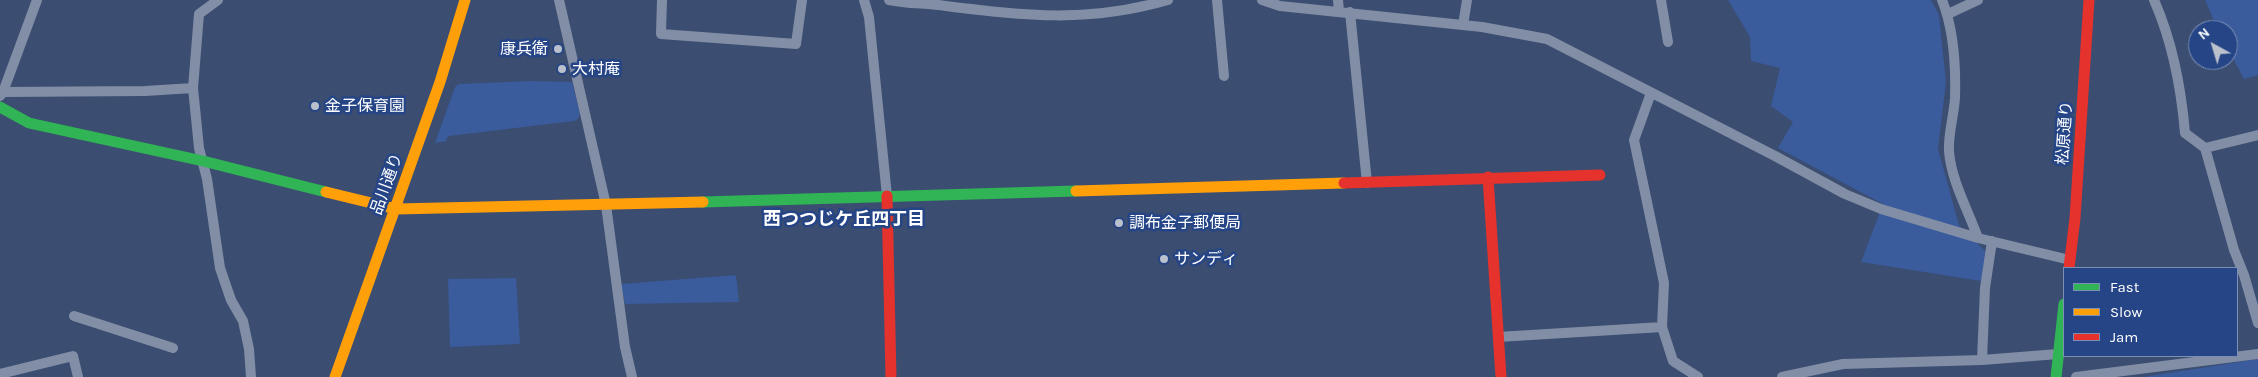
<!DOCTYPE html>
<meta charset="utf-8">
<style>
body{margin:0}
#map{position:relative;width:2258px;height:377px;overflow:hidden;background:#3b4d70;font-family:Karla,sans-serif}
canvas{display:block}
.legend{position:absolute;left:2063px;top:267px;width:175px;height:90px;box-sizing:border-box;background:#254586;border:1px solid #7c8fb6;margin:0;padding:6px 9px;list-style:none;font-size:15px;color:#fff}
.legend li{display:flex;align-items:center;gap:10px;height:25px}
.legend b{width:25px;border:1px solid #7c8fb6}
.north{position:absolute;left:2188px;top:20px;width:50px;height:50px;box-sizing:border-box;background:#254586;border:1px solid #7c8fb6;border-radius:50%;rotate:321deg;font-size:14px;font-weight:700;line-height:20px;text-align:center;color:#fff}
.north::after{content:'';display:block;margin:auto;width:18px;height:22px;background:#bac1cd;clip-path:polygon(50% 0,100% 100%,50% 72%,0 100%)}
</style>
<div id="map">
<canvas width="2258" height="377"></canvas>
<ul class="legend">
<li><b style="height:6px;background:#30b455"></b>Fast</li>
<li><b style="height:6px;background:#ff9f0a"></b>Slow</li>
<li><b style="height:6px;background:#e5322d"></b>Jam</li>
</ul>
<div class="north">N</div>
</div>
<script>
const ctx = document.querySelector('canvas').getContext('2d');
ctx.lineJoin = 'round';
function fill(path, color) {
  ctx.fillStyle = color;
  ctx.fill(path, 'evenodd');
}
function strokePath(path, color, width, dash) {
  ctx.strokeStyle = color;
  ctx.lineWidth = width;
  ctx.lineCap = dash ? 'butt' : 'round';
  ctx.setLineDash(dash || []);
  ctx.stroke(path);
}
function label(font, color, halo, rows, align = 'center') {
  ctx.font = font + ' Karla,"Noto Sans JP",sans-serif';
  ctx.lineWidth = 5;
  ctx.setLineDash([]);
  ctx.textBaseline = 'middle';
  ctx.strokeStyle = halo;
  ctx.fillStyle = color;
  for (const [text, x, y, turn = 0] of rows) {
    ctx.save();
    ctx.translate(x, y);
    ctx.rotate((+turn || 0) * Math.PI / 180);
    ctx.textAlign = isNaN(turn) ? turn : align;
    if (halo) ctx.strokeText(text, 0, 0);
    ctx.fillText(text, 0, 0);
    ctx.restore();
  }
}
fill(new Path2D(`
 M1728,0H1931L1939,15L1946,82L1938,149L1959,225L1987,253L1981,281L1861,262L1883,204L1778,148L1793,122L1771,106L1780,68L1751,61L1750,37Z
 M2205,0H2258V75L2244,79L2228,49V30H2218Z
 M531,81L572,82L580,114L578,119L574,121L449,136L446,139L447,141L435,143L455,87L459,84Z
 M736,275L739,302L625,304L621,284Z
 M516,278L520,344L450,347L448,279Z
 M2258,359V377H2143Z`), '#3a5b9c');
strokePath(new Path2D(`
 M218,0L199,14L193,88L199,148L207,179L220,268L231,300L243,321L249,349L251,377
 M559,0L606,205L625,347L632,377
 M662,0L661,34L796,44L802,0
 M864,0L869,17L887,196
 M889,0C908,4 927,3 946,6C1027,16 1088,23 1168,0
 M1217,0L1224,76
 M1262,0L1280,6L1482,27L1547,39L1775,156L1845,194L1881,209L1978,238L2070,260
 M1338,0L1339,11
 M1661,0L1668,42
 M1942,0C1954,30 1956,65 1955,98C1954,115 1948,134 1949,151C1951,180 1968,210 1978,238
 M2154,0C2173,43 2181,86 2185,133L2205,148L2258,135
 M1350,12L1367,183
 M1948,14L1978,0
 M1463,25L1467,0
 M3,92L37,0
 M0,96L3,92L145,91L193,88
 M2205,148L2234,250L2244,275L2258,323
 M74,316L173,348
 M1662,327L1673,361L1698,377
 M1498,337L1662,327L1664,283L1634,140L1651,93
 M1982,360L1985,288L1992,241
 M0,374L73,356L78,377
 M1782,377L1843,364L1982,360L2058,354
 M2076,377L2258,354`), '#828ea6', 10);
strokePath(new Path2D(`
 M0,107L29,123L203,161L326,192
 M703,202L1076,191
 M2056,377L2064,304`), '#30b455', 11);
strokePath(new Path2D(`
 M1076,191L1344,183
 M326,192L396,209L703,202
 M335,377L440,82L465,0`), '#ff9f0a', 11);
strokePath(new Path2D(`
 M1488,177L1501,377
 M1344,183L1600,175
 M887,196L891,377
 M2069,268L2075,218L2089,0`), '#e5322d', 11);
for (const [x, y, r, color] of [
 [558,49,5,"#bac1cd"],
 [562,69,5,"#bac1cd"],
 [315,106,5,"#bac1cd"],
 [1119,223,5,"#bac1cd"],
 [1164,259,5,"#bac1cd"]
]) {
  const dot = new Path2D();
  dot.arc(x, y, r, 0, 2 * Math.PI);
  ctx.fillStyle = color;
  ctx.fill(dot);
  strokePath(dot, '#254586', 2);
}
label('16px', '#fff', '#254586', [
 ["康兵衛",548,49,"right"],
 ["大村庵",572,69],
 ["金子保育園",325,106],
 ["調布金子郵便局",1129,223],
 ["サンディ",1174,259]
], 'left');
label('16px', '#fff', '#254586', [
 ["松原通り",2065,133,-86],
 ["品川通り",387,184,-70]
]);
label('bold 18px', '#fff', '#254586', [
 ["西つつじケ丘四丁目",844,220]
]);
</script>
